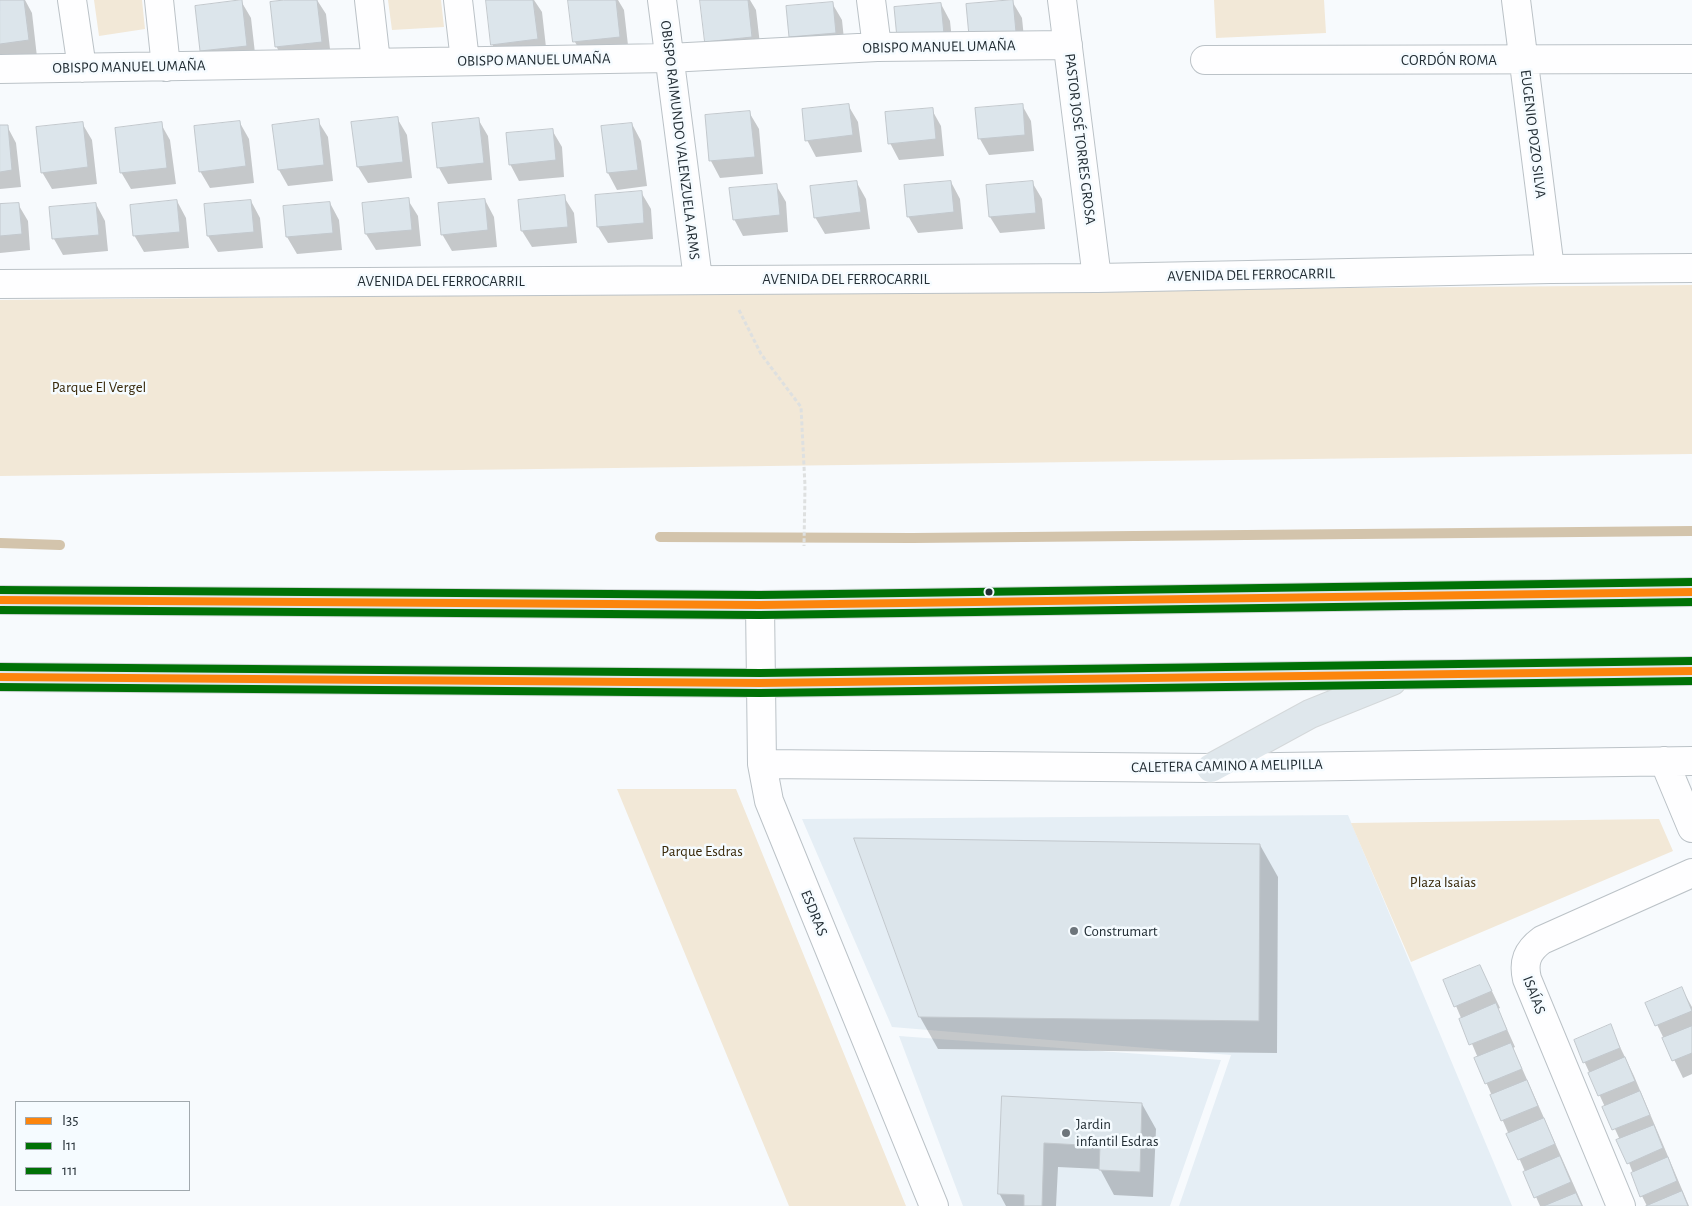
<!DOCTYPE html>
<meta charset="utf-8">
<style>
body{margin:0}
#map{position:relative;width:1692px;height:1206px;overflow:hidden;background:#f7fafd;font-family:"Alegreya Sans",sans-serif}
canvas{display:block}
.legend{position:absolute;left:15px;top:1101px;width:175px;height:90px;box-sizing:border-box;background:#f5fbff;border:1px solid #a1a9ae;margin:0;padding:6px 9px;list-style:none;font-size:15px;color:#232e35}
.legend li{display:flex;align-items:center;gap:10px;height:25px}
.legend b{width:25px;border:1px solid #a1a9ae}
</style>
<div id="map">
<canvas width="1692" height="1206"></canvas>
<ul class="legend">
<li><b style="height:6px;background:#fc850d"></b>I35</li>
<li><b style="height:6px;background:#007106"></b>I11</li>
<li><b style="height:6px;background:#007106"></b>111</li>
</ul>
</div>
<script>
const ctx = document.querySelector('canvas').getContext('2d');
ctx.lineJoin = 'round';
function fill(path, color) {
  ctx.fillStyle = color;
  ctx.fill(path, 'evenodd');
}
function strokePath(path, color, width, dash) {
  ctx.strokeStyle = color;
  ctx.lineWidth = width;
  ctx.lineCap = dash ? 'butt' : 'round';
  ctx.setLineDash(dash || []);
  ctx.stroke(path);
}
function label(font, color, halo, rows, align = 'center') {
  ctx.font = font + ' "Alegreya Sans",sans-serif';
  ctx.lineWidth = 5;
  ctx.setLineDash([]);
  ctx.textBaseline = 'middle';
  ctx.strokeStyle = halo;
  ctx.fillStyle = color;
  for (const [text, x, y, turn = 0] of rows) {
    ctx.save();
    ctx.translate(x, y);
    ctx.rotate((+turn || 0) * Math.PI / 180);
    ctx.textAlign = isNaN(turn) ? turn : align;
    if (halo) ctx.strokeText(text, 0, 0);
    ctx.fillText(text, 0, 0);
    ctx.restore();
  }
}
fill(new Path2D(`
 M1348,815L1512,1206H1179L1231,1055L892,1027L802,819Z
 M899,1036L1221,1060L1170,1206H963Z`), '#e5eef5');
fill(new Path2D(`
 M94,0H142L145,29L99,36Z
 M388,0H441L444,27L392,30Z
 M1214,0H1324L1326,33L1216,38Z
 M1692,285V454L0,476V300Z
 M617,789H736L906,1206H789Z
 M1659,819L1673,851L1411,962L1351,823Z`), '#f2e8d7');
fill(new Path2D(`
 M0,0H25L32,13L37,57L0,61Z
 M295,0H317L326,14L331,58L286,63L276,46Z
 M493,0H534L542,12L547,56L502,61L492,44Z
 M570,0H618L624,10L629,54L584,58L575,42Z
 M702,0H750L756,10L761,53L716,58L707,41Z
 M241,1L251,18L256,62L211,67L201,50Z
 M1012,1L1022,18L1025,48L970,36Z
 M832,3L842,20L845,49L800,53L790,37Z
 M941,4L950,21L953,50L908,54Z
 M848,105L858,122L862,152L816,157L807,140Z
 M1022,105L1031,121L1034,151L989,155L980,139Z
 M932,110L941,126L944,156L899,160L890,143Z
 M749,112L759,129L763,174L720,178L711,161L706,116Z
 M397,118L407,135L412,178L368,183L358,167Z
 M478,119L488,136L492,180L448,184L439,168Z
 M318,121L328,137L333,181L288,186L279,170Z
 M82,123L92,140L97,184L52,189L42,172Z
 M240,123L249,139L254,183L210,188L200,171Z
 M161,124L170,140L176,184L131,189L121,172Z
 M632,124L641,141L647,186L617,190L608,173L603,127Z
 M7,126L16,143L21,187L0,189V127Z
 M552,130L562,147L564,177L519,181L510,164Z
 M951,182L960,199L963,229L918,233L908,216Z
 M1032,182L1042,199L1045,229L1000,233L990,217Z
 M857,183L866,199L870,229L825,234L815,217Z
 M776,185L786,202L788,232L743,236L734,219Z
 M641,192L651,209L653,239L608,243L598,227Z
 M564,197L574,213L577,243L532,247L522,231Z
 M408,200L418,216L421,246L376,250L366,234Z
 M485,200L494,217L497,247L452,251L442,234Z
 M177,201L186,218L189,248L144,252L134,235Z
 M251,201L260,218L263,248L218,252L208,236Z
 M330,203L339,220L342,250L297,254L287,237L285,207Z
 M18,204L28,221L30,250L0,253V206Z
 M96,204L105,221L108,251L63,255L54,239Z
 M1260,845L1278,877L1277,1053L938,1049L920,1017Z
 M1480,966L1500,1008L1498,1009L1515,1047L1513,1048L1583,1206H1540L1476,1059L1478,1058L1456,1006Z
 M1682,989L1692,1007V1074L1683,1078L1647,1004Z
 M1610,1026L1634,1076L1689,1206H1647L1642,1196L1620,1140L1575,1041Z
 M1003,1097L1142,1104L1156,1129L1153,1197L1114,1195L1100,1169L1058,1167L1056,1206H1006L999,1193Z`), '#0003');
strokePath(new Path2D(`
 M660,537L912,538L1692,531
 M0,543L60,545`), '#d3c4ac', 10);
const building = new Path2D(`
 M0,0H24L29,40L0,44Z
 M242,0L247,46L200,51L195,6Z
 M284,0H317L322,42L275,47L270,2Z
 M486,0H533L538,39L491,45Z
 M568,0H616L620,37L573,42Z
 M700,0H748L752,37L705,42Z
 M1013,0L1016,32L969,36L966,4Z
 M833,2L836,33L789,37L786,6Z
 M941,3L944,34L897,38L894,7Z
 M849,104L853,135L805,141L802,109Z
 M1023,104L1025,135L978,139L975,108Z
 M933,108L936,139L888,144L885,112Z
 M750,111L755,157L709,161L705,115Z
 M398,117L403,162L357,167L351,122Z
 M479,118L484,163L437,168L432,123Z
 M319,119L324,165L278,170L272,125Z
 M240,121L246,166L199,172L194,126Z
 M83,122L88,167L41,173L36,127Z
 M162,122L167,168L120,173L115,128Z
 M632,123L638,170L607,173L601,126Z
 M0,125H8L12,170L0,172Z
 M553,129L556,160L509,165L506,133Z
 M857,181L861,212L814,218L810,186Z
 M951,181L954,212L907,217L904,185Z
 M1033,181L1036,213L989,217L986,185Z
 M777,184L780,215L733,220L729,188Z
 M642,191L644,223L597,227L595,195Z
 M565,195L568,227L521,231L518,200Z
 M409,198L412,230L365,234L362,203Z
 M485,199L488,230L441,235L438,203Z
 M177,200L180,232L133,236L130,205Z
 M251,200L254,232L207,236L204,204Z
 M330,202L333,233L286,237L283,206Z
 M19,203L22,234L0,236V204Z
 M96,203L99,235L52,239L49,207Z
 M854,838L1260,844L1259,1021L919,1017Z
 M1480,965L1492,991L1454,1007L1443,980Z
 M1682,987L1692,1011L1655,1026L1645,1003Z
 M1496,1003L1507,1030L1469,1045L1459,1019Z
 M1611,1024L1620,1048L1583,1063L1574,1040Z
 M1692,1026V1053L1672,1061L1662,1038Z
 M1511,1043L1522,1069L1485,1084L1474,1058Z
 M1625,1057L1635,1081L1598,1096L1588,1073Z
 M1527,1080L1538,1106L1501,1121L1490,1095Z
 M1640,1091L1650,1115L1612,1130L1602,1107Z
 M1002,1096L1142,1103L1140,1172L1099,1170L1100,1146L1044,1143L1042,1206H1024V1195L998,1194Z
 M1544,1118L1555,1144L1518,1160L1506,1134Z
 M1654,1125L1663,1148L1627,1164L1616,1140Z
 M1560,1156L1571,1182L1534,1198L1523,1172Z
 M1668,1157L1677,1181L1640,1197L1631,1173Z
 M1682,1191L1688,1206H1646Z
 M1576,1193L1582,1206H1544Z`);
fill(building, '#dce5eb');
strokePath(building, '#c2c8cd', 1);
const minor = new Path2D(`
 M72,0L82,68
 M159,0L166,67
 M369,0L376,62
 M458,0L465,61
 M662,0L698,279
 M871,0L877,47
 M1062,0L1097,278
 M1516,0L1550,269
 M1205,60L1692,59
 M0,69L669,58L877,47L1068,45
 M0,284L1097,278L1550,269L1692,268
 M760,605L762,764L769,801L934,1206
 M1664,761L1692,828
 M762,764L1211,768L1692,761
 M1621,1206L1527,979C1523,962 1527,951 1542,940L1692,873`);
const major = new Path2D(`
 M0,600L760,605L1692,592
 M0,677L760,683L1692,671
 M1211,768L1310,714L1392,681`);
strokePath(minor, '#bbc2c7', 30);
strokePath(major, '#d4d8da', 30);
strokePath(new Path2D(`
 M739,310L761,354L801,407L805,486L804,546`), '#dee0e0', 3, [4, 2.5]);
strokePath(minor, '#fefeff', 28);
strokePath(major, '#dfe7ec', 28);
strokePath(new Path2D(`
 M0,600L760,605L1692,592
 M0,677L760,683L1692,671`), '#fc850d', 8);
strokePath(new Path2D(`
 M0,610L760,615L1692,602
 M0,687L760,693L1692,681`), '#007106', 8);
strokePath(new Path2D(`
 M0,590L760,595L1692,582
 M0,667L760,673L1692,661`), '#007106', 8);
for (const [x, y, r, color] of [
 [989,592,4.5,"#232e35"],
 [1074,931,5,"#6d757b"],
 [1066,1133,5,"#6d757b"]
]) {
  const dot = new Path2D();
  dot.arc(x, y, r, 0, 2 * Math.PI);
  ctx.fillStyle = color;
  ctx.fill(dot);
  strokePath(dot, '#f5fbff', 2);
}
label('15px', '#232e35', '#f5fbff', [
 ["OBISPO MANUEL UMAÑA",939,47,-1],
 ["OBISPO MANUEL UMAÑA",534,60,-1],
 ["CORDÓN ROMA",1449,60],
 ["OBISPO MANUEL UMAÑA",129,67,-1],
 ["EUGENIO POZO SILVA",1533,134,83],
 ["PASTOR JOSÉ TORRES GROSA",1080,139,83],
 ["OBISPO RAIMUNDO VALENZUELA ARMS",680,140,83],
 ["AVENIDA DEL FERROCARRIL",1251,275,-1],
 ["AVENIDA DEL FERROCARRIL",846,279],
 ["AVENIDA DEL FERROCARRIL",441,281],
 ["CALETERA CAMINO A MELIPILLA",1227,766,-1],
 ["ESDRAS",814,913,68],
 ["ISAÍAS",1534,995,69]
]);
label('15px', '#382809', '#f5fbff', [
 ["Parque El Vergel",99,387],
 ["Parque Esdras",702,851],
 ["Plaza Isaias",1443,882]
]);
label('15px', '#232e35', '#f5fbff', [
 ["Construmart",1084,931],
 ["Jardin",1076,1124],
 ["infantil Esdras",1076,1141]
], 'left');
</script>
